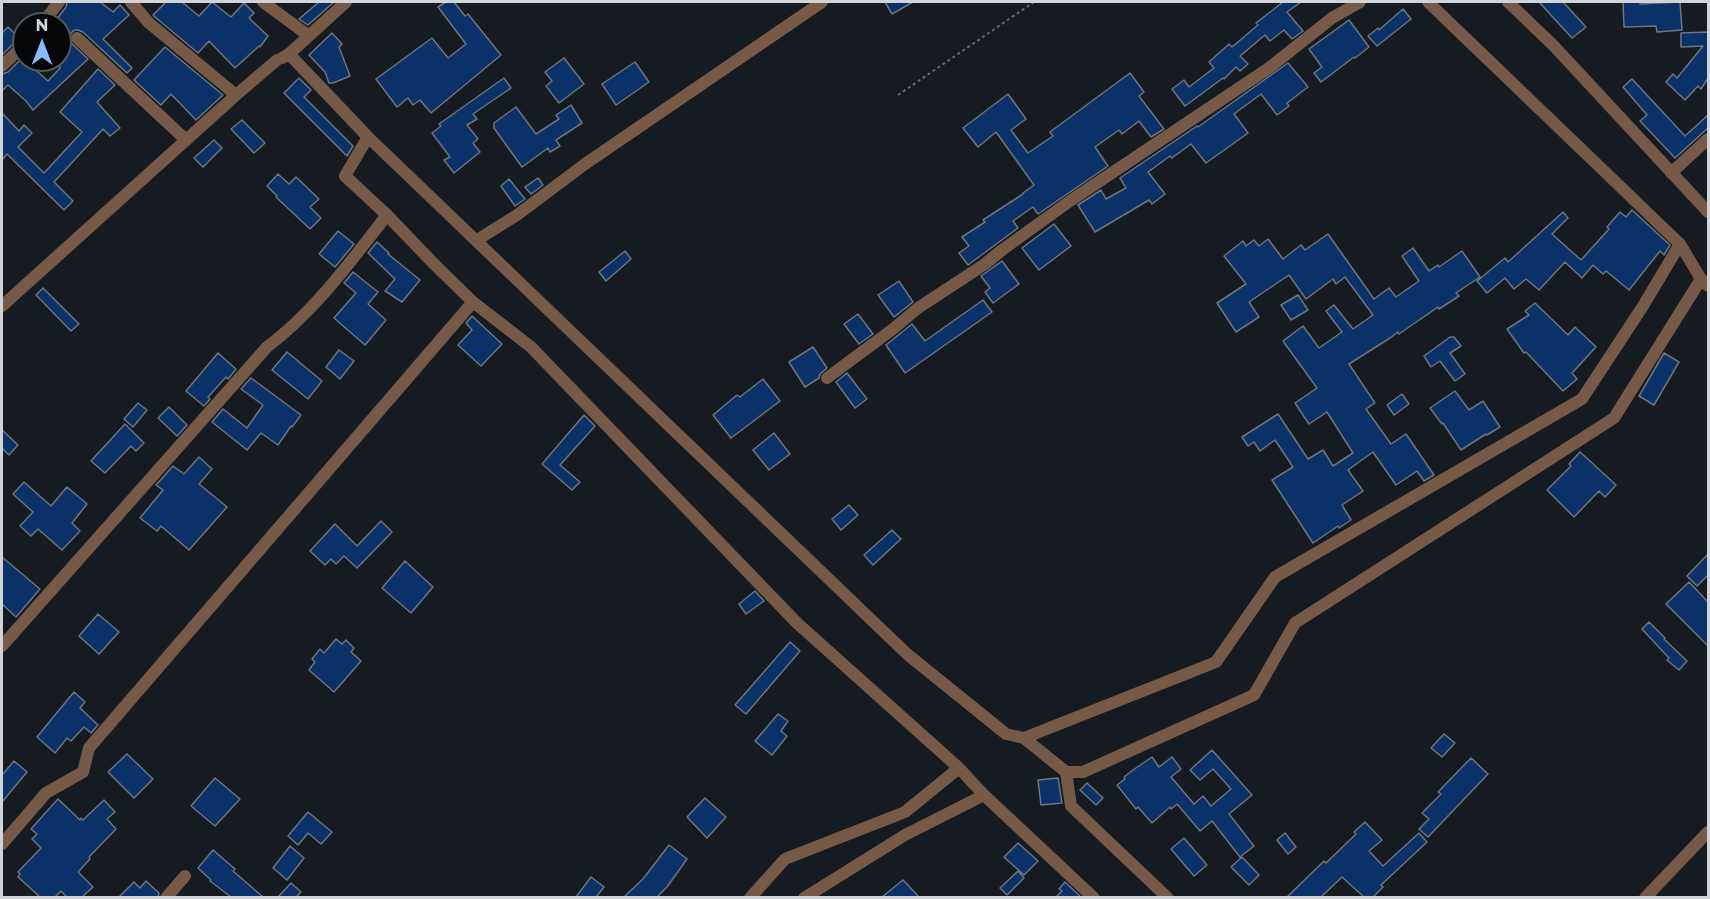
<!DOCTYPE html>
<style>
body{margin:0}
#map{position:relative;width:1710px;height:899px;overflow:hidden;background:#161b22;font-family:Montserrat,sans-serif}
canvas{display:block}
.frame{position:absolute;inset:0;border:3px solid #d0d3d8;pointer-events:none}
.north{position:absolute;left:12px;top:12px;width:60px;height:60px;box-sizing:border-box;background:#040608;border:2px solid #56585b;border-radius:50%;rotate:0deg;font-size:16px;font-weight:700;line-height:24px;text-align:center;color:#d0d3d8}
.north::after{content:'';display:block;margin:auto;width:21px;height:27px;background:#8abafc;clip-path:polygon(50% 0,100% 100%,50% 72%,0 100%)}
</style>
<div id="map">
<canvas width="1710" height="899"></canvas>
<div class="frame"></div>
<div class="north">N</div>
</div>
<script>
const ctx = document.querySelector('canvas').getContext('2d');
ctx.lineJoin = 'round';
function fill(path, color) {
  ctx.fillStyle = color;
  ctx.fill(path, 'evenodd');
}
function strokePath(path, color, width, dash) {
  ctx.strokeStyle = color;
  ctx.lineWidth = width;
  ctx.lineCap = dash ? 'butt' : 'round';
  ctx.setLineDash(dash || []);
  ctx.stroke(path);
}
const building = new Path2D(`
 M67,2H100L113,12L120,5L129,15L103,39L132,68L127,73L83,32L78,30H74L69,36V41L88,59L33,110L26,101L8,85L2,91V74L8,72L22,58L48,81L60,68V21L57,19L66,7Z
 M166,2H182L199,16L212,2L231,17L244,3L254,13L249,18L268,36L260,47L259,46L235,68L209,41L198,53L155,17L153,15Z
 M319,2H334L308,25L299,19Z
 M446,2H454L465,16L468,14L501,55L431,113L420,100L413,105L408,98L397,107L376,79L432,38L448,58L466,44L438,7Z
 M885,2H913L892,14Z
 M1283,2H1301L1287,12L1303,31L1292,39L1284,30L1270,41L1265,35L1240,56L1248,64L1240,71L1236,67L1224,79L1223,78L1185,106L1172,89L1184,80L1189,87L1214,68L1209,62L1229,44L1232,47L1258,25L1256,23Z
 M1539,2H1563L1586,27L1572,38Z
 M1623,2H1640V4L1680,2L1682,30L1657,32L1656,26L1624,27Z
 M1403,9L1411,19L1377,46L1368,36L1378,28L1379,30Z
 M1349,20L1369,47L1355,58L1354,57L1321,82L1314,73L1322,67L1309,49Z
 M8,27L14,33L17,29L24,37L18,39L2,55V33Z
 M1708,32V78L1701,89L1698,86L1685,100L1666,82L1673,74L1677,78L1703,46L1681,47V33Z
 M332,33L342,44L339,47L350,76L333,83H329L325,72L309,55Z
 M165,47L223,95L196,120L171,94L161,105L134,80Z
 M564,58L584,84L559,103L546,86L552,81L545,72Z
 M635,62L649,82L616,105L602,84Z
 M1288,63L1308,87L1287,103L1289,106L1277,115L1261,94L1234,114L1248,133L1206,163L1191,144L1172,158L1170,156L1148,172L1165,194L1152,204L1149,200L1095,232L1078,205L1101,190L1106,199L1126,188L1120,178L1197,126L1198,127Z
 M98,69L115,85L97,102L120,128L110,136L103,129L54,182L73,201L64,210L7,154L2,160V113L19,131L24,125L32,133L18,147L44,173L82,132L60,112Z
 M1130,73L1144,92L1139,96L1164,129L1151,137L1139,121L1122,134L1119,130L1095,147L1108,166L1038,214L1033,207L1013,221L1018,228L968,265L959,253L969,246L962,237L985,222L983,220L1023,194V193L1034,185L996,132L978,147L963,128L1008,94L1026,119L1011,130L1028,153L1053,136L1050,132Z
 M299,78L311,90L304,97L353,146L347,156L284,93Z
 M504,78L511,88L473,114L477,119L467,125L478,139L473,143L480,152L454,173L444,160L450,157L432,133L441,126L439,124Z
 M1632,79L1685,136L1708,115V128L1675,158L1640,121L1647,115L1623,87Z
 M571,105L582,123L556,140L560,146L550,152L548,148L522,167L494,128V123L516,107L536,134L559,119L556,115Z
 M242,120L265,143L254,153L231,129Z
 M214,140L222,148L203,167L194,158Z
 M278,174L289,184L296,177L319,199L310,207L321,218L310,229L276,197L277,196L267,186Z
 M538,178L543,185L531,194L525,187Z
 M509,179L525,199L515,206L501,186Z
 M1632,210L1670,245L1664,255L1660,251L1629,290L1606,271L1603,274L1593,265L1582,278L1565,262L1539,290L1526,279L1514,289L1505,278L1487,293L1477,281L1505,258L1508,262L1563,212L1568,218L1552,234L1581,260L1609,229L1607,227L1620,212L1626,217Z
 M1054,224L1071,246L1039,270L1022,248Z
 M338,231L354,244L335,267L319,254Z
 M1328,234L1374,299L1389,288L1396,297L1419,281L1402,256L1413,248L1429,271L1438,265L1439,267L1462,251L1480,277L1456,293L1459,296L1439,309L1438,307L1399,334L1398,332L1390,338L1349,364L1375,403L1366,409L1391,444L1406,434L1434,475L1424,481L1417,471L1396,485L1373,452L1348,470L1363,491L1342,505L1351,520L1339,528L1338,526L1313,543L1272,480L1293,467L1275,440L1260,451L1254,442L1248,446L1242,437L1278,414L1308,459L1323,450L1333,466L1353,453L1327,412L1309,424L1295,403L1317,388L1283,341L1303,326L1319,348L1342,332L1326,311L1334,305L1353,329L1373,315L1345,277L1336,284L1333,279L1306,299L1289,275L1249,302L1259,317L1236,332L1217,303L1246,284L1224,256L1243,241L1246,246L1254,240L1259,246L1268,239L1283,259L1301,245L1305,250Z
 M377,242L389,253L388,254L420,280L402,302L385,291L395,279L368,253Z
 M625,251L631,259L606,281L599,272Z
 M1002,261L1019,284L993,303L985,292L990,288L981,276Z
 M353,272L378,292L368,304L386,320L365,345L334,318L356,293L344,283Z
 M899,281L913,302L894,317L878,295Z
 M43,288L79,324L71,331L36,295Z
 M1298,295L1308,310L1291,320L1281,305Z
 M983,300L992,312L905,373L886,345L912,324L925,341Z
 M1535,303L1568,335L1575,327L1596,347L1572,373L1577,379L1563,391L1526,352L1524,353L1507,329L1529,315L1525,311Z
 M858,314L873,334L859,344L844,324Z
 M472,316L502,344L481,366L458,345L472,330L466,323Z
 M1450,337H1454L1461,346L1450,353L1465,374L1455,381L1440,361L1431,367L1424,356Z
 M813,347L827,368L820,374L819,378L805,387L789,362Z
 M339,350L354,361L340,379L326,367Z
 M287,352L322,381L308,399L272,370Z
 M218,353L236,369L228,379L226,377L208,397L210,399L204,406L186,391Z
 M1664,353L1679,362L1654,405L1639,396Z
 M847,373L867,399L855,408L836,382Z
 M251,378L301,415L292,427L291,426L278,445L261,433L247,450L212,422L223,409L247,428L263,405L241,389Z
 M763,379L780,401L731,438L713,415L737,395L740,397Z
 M1455,391L1469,410L1483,401L1500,427L1487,435L1486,434L1461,450L1443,423L1442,424L1430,408Z
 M1402,394L1409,404L1394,415L1387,405Z
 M138,403L147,410L133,427L124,419Z
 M169,407L187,425L177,436L158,418Z
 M584,415L595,426L560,465L580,482L572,490L542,464Z
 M125,424L144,443L136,451L131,446L105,473L91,461Z
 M2,430L18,445L9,455L2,448Z
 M774,433L790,454L769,470L753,450Z
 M1580,452L1616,485L1605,497L1599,491L1574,517L1547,490L1571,466L1569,464Z
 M199,457L212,469L199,484L227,507L189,550L161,526L157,531L140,518L163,490L156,485L173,466L184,474Z
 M24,482L51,506L67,487L87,504L72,523L80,531L62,550L38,529L31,536L20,526L33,512L13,494Z
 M849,505L858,515L841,530L832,519Z
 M381,521L392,532L357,568L344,556L336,564L331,559L325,565L310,551L335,524L357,546Z
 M892,530L901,539L873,565L864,555Z
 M1708,554V575L1697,586L1687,576Z
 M2,557L40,589L16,617L2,604Z
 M405,561L433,587L411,613L382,588Z
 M1689,582L1708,602V646L1666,604Z
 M755,591L764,601L746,614L739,604Z
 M98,614L119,632L99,654L79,636Z
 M1649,622L1665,638L1664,639L1687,661L1679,670L1667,660L1669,658L1642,629Z
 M336,639L342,644L346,640L354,648L351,652L361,661L334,692L309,670L315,662L312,659L320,649L324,653Z
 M790,642L800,651L746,714L735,705Z
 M74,692L85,702L80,708L98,725L91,733L84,727L71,741L67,738L55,753L37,737Z
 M778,714L788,721L781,731L787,736L772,755L755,741Z
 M1444,734L1455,743L1442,757L1431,748Z
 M1212,750L1252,795L1229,814L1254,846L1240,857L1212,821L1200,831L1177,804L1171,809L1170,807L1152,823L1138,807L1136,809L1117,785L1125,779L1124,777L1133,770L1152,757L1159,767L1172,757L1181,769L1171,777L1194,804L1203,796L1211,806L1231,789L1213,769L1200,780L1190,770Z
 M127,754L153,779L134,798L108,772Z
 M1471,758L1488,774L1428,837L1419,829L1429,819L1422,813L1441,794L1438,792Z
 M14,761L27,772L2,802V775Z
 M215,778L240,799L215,826L191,806Z
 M1058,778L1062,803L1041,805L1038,780Z
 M1087,783L1103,798L1096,805L1080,790Z
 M705,798L726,817L707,838L687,817Z
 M58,799L80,820L81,818L83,820L104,800L115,812L107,819L116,829L89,857L90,859L78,872L93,887L82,897H67L61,891L55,897H40L18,877L20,874L18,872L41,848L32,839L37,834L31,829Z
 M308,812L332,832L321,844L308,833L298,845L288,836Z
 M1365,822L1382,840L1369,851L1383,866L1419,833L1427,842L1381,885L1383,887L1373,897H1364L1342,877L1321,897H1287L1324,861L1326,863L1356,834L1354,832Z
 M1285,833L1296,847L1288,854L1277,840Z
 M1184,838L1207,865L1194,876L1171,849Z
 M1018,843L1038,861L1024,875L1004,857Z
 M669,845L687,859L667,887L657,897H624L643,879Z
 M290,846L304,858L287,880L273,868Z
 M213,850L235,869L233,871L263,897H231L210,881L211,880L198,868Z
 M1242,857L1259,875L1249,885L1231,867Z
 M1018,871L1024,878L1007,895L1000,888Z
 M591,877L604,887L596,897H576Z
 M903,880L919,897H882Z
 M146,881L159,893L158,897H119L134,882L140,888Z
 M1065,882L1081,897H1056L1062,891L1059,889Z
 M291,883L301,892L296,897H278Z`);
fill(building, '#0a3168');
strokePath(building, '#6f757e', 1.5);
strokePath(new Path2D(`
 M898,95L1034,2`), '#686c72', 2, [3, 3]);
strokePath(new Path2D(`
 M131,2L149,23L236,95
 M263,2L309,36
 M1428,2L1680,244L1701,279L1708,286
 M42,24L59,2
 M77,38L186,140
 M289,54L368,137L907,654L1006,734L1024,738L1066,772H1083L1254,695L1295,623L1614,418L1701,279
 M282,58L289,54L346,2
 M2,66L24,45
 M368,137L345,176L387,215L435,265L473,302L531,347L797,623L959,768L984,795L1094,898
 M1671,173L1708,139
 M477,240L517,215L585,164L822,2
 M827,378L893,329L918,308L985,264L1002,250L1070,201L1269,68L1332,18L1360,2
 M2,646L267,347C314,312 351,261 387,215
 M1024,738L1216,662L1275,577L1582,399L1643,306L1680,244
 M1066,772L1071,806L1168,898
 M2,844L46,793L83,772L89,748L473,302
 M166,898L185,876
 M750,898L785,859L905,812L959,768
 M804,898L905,835L984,795
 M1645,898L1708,832`), '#765947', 12);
strokePath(new Path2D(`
 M1508,2L1553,45L1708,212
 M2,306L236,95L277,60`), '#765947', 12);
</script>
